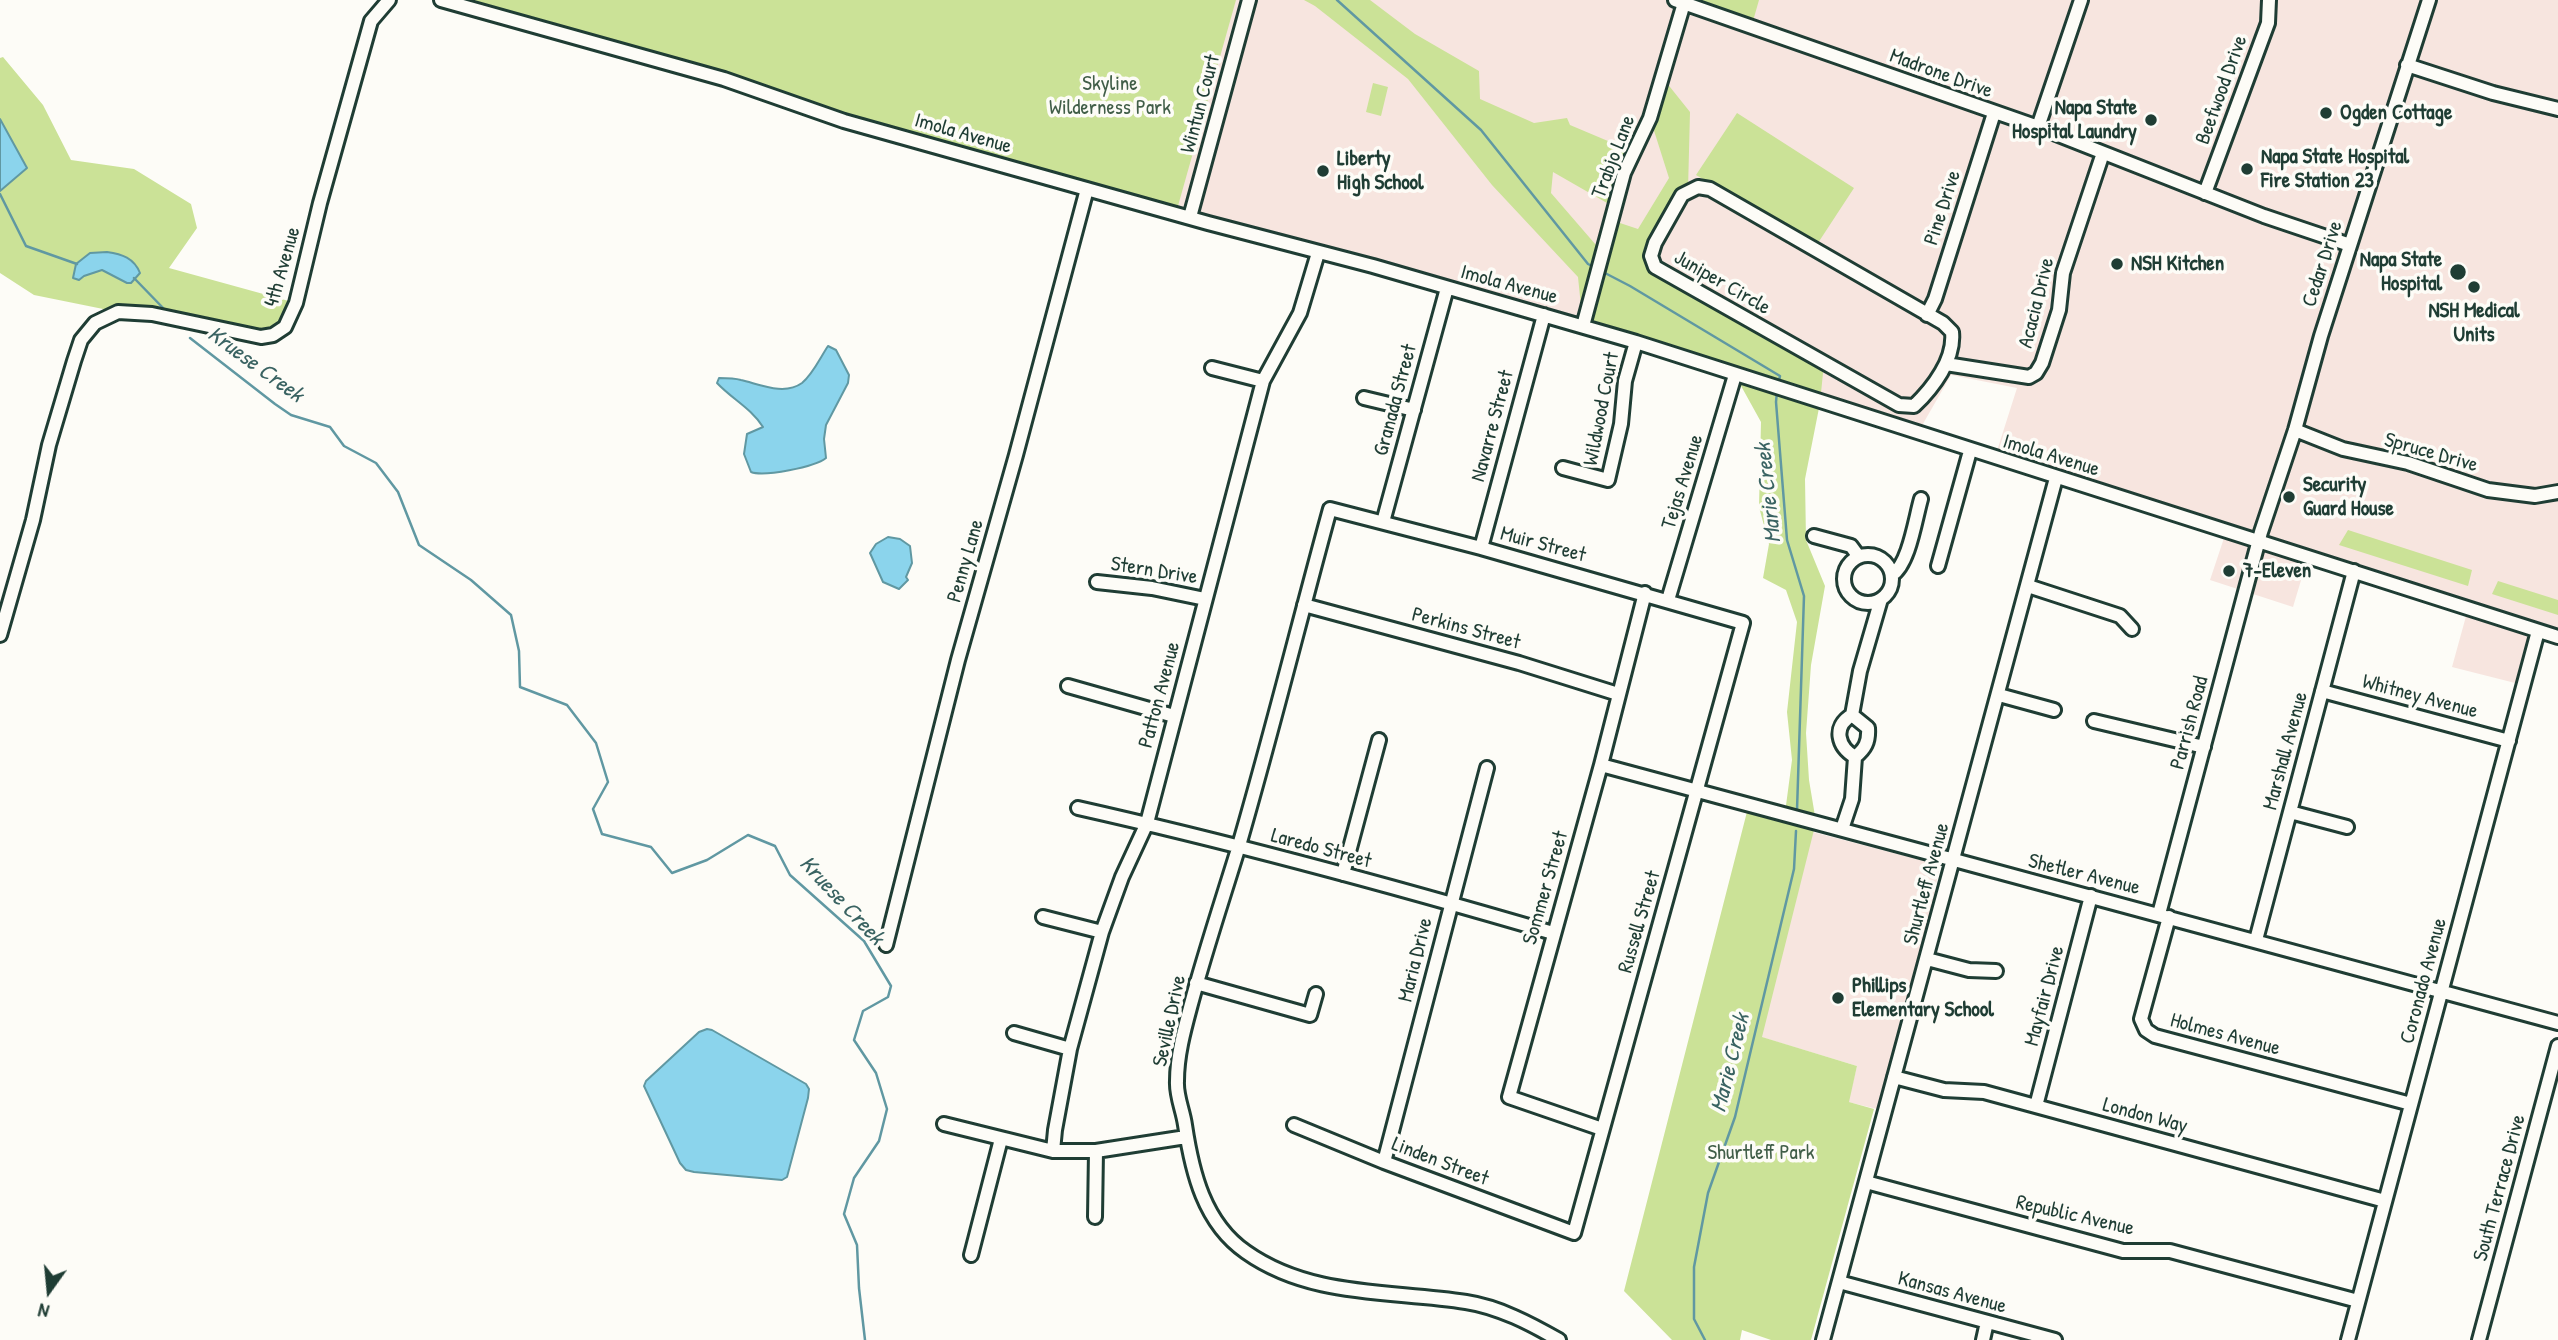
<!DOCTYPE html>
<style>
body{margin:0}
#map{position:relative;width:2558px;height:1340px;overflow:hidden;background:#fdfcf7;font-family:"Patrick Hand",sans-serif}
canvas{display:block}
.north{position:absolute;left:14px;top:1256px;width:70px;height:70px;-webkit-text-stroke:5px #fdfcf7;paint-order:stroke;rotate:195deg;font-size:19px;font-weight:700;line-height:28px;text-align:center;color:#1f3d34}
.north::after{content:'';display:block;margin:auto;width:24px;height:32px;background:#1f3d34;clip-path:polygon(50% 0,100% 100%,50% 72%,0 100%)}
</style>
<div id="map">
<canvas width="2558" height="1340"></canvas>
<div class="north">N</div>
</div>
<script>
const ctx = document.querySelector('canvas').getContext('2d');
ctx.lineJoin = 'round';
function fill(path, color) {
  ctx.fillStyle = color;
  ctx.fill(path, 'evenodd');
}
function strokePath(path, color, width, dash) {
  ctx.strokeStyle = color;
  ctx.lineWidth = width;
  ctx.lineCap = dash ? 'butt' : 'round';
  ctx.setLineDash(dash || []);
  ctx.stroke(path);
}
function label(font, color, halo, rows, align = 'center') {
  ctx.font = font + ' "Patrick Hand",sans-serif';
  ctx.lineWidth = 7;
  ctx.setLineDash([]);
  ctx.textBaseline = 'middle';
  ctx.strokeStyle = halo;
  ctx.fillStyle = color;
  for (const [text, x, y, turn = 0] of rows) {
    ctx.save();
    ctx.translate(x, y);
    ctx.rotate((+turn || 0) * Math.PI / 180);
    ctx.textAlign = isNaN(turn) ? turn : align;
    if (halo) ctx.strokeText(text, 0, 0);
    ctx.fillText(text, 0, 0);
    ctx.restore();
  }
}
fill(new Path2D(`
 M441,0H2558V637L2538,631L2523,685L2452,667L2468,609L2308,557L2293,607L2210,580L2226,532L1996,454L2017,388L1951,375L1920,429Z
 M1805,830L1932,863L1939,870L1931,909L1877,1109L1848,1102L1857,1066L1761,1037Z`), '#f7e5df');
fill(new Path2D(`
 M441,0H1236L1176,213Z
 M1304,0H1370L1415,34L1479,71L1480,99L1534,123L1567,118L1570,125L1634,152L1614,207L1553,172L1551,193L1602,252L1611,220L1638,229L1669,178L1650,118L1662,77L1690,112L1688,190L1655,243V267L1824,363L1820,403L1805,479L1806,540L1825,586L1811,665L1806,733L1809,780L1816,822L1762,1037L1857,1066L1849,1102L1874,1109L1811,1340H1771L1742,1330L1740,1340H1672L1624,1291L1749,804L1785,813L1792,760L1787,712L1797,622L1786,590L1763,578L1769,544L1759,507L1761,422L1735,375L1583,326L1578,277L1492,185L1408,79L1315,6Z
 M1675,0H1759L1751,28Z
 M3,57L43,105L71,160L134,169L191,204L197,228L169,268L296,303L273,335L118,312L34,295L0,273V191L27,167L0,119V58Z
 M1373,83L1388,87L1381,116L1366,112Z
 M1737,113L1854,188L1816,246L1696,175Z
 M2348,530L2472,570L2468,586L2339,545Z
 M2498,581L2558,600V615L2492,594Z`), '#cbe297');
const water = new Path2D(`
 M0,119L27,168L0,191Z
 M107,252C122,254 134,258 140,273L131,283H127L102,270L84,276L79,280L73,278L76,264L90,253Z
 M828,346L836,350L849,375L848,383L826,425L824,439L826,458C815,467 764,477 751,472L744,454L747,434L763,427C751,408 732,399 717,383L719,378C726,378 734,378 741,380C759,384 784,396 802,383C813,374 820,358 828,346Z
 M888,537L900,539L910,546L912,563L906,577L908,580L899,589L883,582L870,553L876,544Z
 M707,1029L712,1030L806,1084L809,1089L808,1098L787,1177L782,1180L694,1172L686,1170L680,1163L644,1086L646,1081L699,1032Z`);
fill(water, '#8bd4ec');
strokePath(water, '#6098a2', 2);
strokePath(new Path2D(`
 M1337,0L1481,130L1588,264L1592,266
 M0,194L26,246L77,264
 M1603,272L1630,286L1780,376L1778,385
 M134,278L166,311
 M190,338L275,404L291,415L330,427L344,446L376,463L398,492L419,545L471,580L511,615L519,651L520,687L567,705L596,743L608,782L593,809L602,834L651,847L672,873L707,860L748,835L775,846L790,875L864,941L891,986L888,997L863,1011L854,1040L876,1073L887,1109L879,1141L854,1178L844,1214L857,1245L859,1288L865,1340
 M1777,391L1776,402L1787,540L1804,596L1797,810
 M1705,1340L1694,1319V1267L1708,1193L1735,1117L1794,869L1796,831`), '#6098a2', 2.5);
const minor = new Path2D(`
 M441,0L724,79L844,121L1208,223L1373,266L1636,342L2558,637
 M1675,0L2038,127L2264,216L2350,245
 M2407,65L2493,93L2558,109
 M2038,127L2081,0
 M1698,187L1710,189L1943,323L1952,332C1955,359 1933,388 1914,406L1899,405L1655,267L1651,256L1655,243L1682,195Z
 M2205,193L2268,23L2269,0
 M1190,217L1249,0
 M1927,315L1935,299L1994,113
 M1583,326L1624,173L1650,118L1684,3
 M1946,364L2029,377L2036,373L2042,363L2059,310L2063,273L2103,153
 M1212,368L1263,381
 M1364,398L1414,410
 M2295,430L2343,449L2408,463L2488,490L2535,496L2558,492
 M1563,468L1608,480L1621,424L1625,381L1636,342
 M1383,522L1447,288
 M1814,536L1851,546L1859,557
 M1481,548L1544,315
 M1844 579a24 24 0 1 1 48 0a24 24 0 1 1-48 0Z
 M1938,566L1970,451
 M1892,575C1909,564 1915,520 1921,499
 M1097,582L1152,588L1205,599
 M2028,586L2120,616L2132,629
 M1668,600L1735,375
 M1304,605L1519,663L1618,694
 M0,635L33,520L49,445L74,361L81,340L95,323L118,312L152,314L261,337L273,335L285,327L296,303L320,203L371,21L389,0
 M1068,686L1174,716
 M2322,691L2509,741
 M1999,695L2054,710
 M2094,721L2204,747
 M1855,757C1838,747 1832,727 1852,715L1860,671L1881,599
 M1601,765C1920,851 2239,936 2558,1023
 M1078,808C1238,844 1396,887 1553,933
 M2290,812L2347,827
 M1842,829L1852,799L1855,757C1865,749 1869,742 1868,728L1852,715
 M1343,874L1379,740
 M2159,914L2261,532L2295,430L2321,336L2429,0
 M1043,917L1102,932
 M2169,917L2141,1019L2146,1030L2155,1036L2411,1104
 M2256,940L2354,571
 M886,945L958,660L1016,455L1087,189
 M1927,959L1969,970L1996,971
 M1196,983L1310,1015L1316,994
 M1014,1033L1070,1049
 M1894,1077L1944,1090L1984,1092L2385,1201
 M2036,1106L2091,896
 M944,1124L1053,1151H1096L1186,1137
 M1294,1125L1384,1162L1574,1233L1743,623L1481,548L1330,509C1299,622 1271,736 1238,849C1222,901 1205,952 1191,1004C1184,1030 1177,1055 1177,1081C1176,1096 1183,1110 1185,1125C1192,1172 1204,1223 1246,1252C1311,1298 1391,1290 1466,1302C1499,1307 1531,1324 1559,1340
 M1602,1129L1509,1097L1601,765L1645,593
 M1053,1151L1055,1130L1070,1049L1102,932L1122,877L1147,823L1263,381L1300,313L1318,253
 M1384,1162L1487,768
 M1866,1182L2123,1251H2170L2358,1301
 M1095,1217L1096,1151
 M971,1255L1001,1139
 M1839,1282L2055,1340
 M1823,1340L2056,478
 M1983,1340L1987,1322
 M2348,1340L2538,631
 M2479,1340L2558,1046`);
strokePath(minor, '#1f3d34', 18);
strokePath(minor, '#fdfcf7', 12);
for (const [x, y, r, color] of [
 [2326,113,7,"#1f3d34"],
 [2151,120,7,"#1f3d34"],
 [2247,169,7,"#1f3d34"],
 [1323,171,7,"#1f3d34"],
 [2117,264,7,"#1f3d34"],
 [2458,272,9,"#1f3d34"],
 [2474,287,7,"#1f3d34"],
 [2289,497,7,"#1f3d34"],
 [2229,571,7,"#1f3d34"],
 [1838,998,7,"#1f3d34"]
]) {
  const dot = new Path2D();
  dot.arc(x, y, r, 0, 2 * Math.PI);
  ctx.fillStyle = color;
  ctx.fill(dot);
  strokePath(dot, '#fdfcf7', 2.5);
}
label('21px', '#1f3d34', '#fdfcf7', [
 ["Madrone Drive",1941,74,20],
 ["Beefwood Drive",2222,90,-70],
 ["Wintun Court",1201,104,-75],
 ["Imola Avenue",963,134,16],
 ["Trabjo Lane",1614,157,-69],
 ["Pine Drive",1943,208,-72],
 ["Cedar Drive",2323,264,-72],
 ["4th Avenue",283,267,-74],
 ["Juniper Circle",1722,283,30],
 ["Imola Avenue",1509,285,15],
 ["Acacia Drive",2037,303,-76],
 ["Granada Street",1396,400,-75],
 ["Wildwood Court",1602,409,-79],
 ["Navarre Street",1493,426,-75],
 ["Spruce Drive",2431,453,16],
 ["Imola Avenue",2051,456,17],
 ["Tejas Avenue",1683,482,-73],
 ["Muir Street",1543,545,15],
 ["Penny Lane",966,561,-74],
 ["Stern Drive",1154,571,9],
 ["Perkins Street",1466,629,15],
 ["Patton Avenue",1160,695,-75],
 ["Whitney Avenue",2420,697,15],
 ["Parrish Road",2190,723,-75],
 ["Marshall Avenue",2286,751,-75],
 ["Laredo Street",1321,849,15],
 ["Shetler Avenue",2084,875,14],
 ["Shurtleff Avenue",1927,884,-75],
 ["Sommer Street",1546,888,-74],
 ["Russell Street",1640,922,-74],
 ["Maria Drive",1416,960,-76],
 ["Coronado Avenue",2424,981,-75],
 ["Mayfair Drive",2045,996,-75],
 ["Seville Drive",1170,1021,-78],
 ["Holmes Avenue",2225,1035,15],
 ["London Way",2145,1116,15],
 ["Linden Street",1440,1162,21],
 ["South Terrace Drive",2500,1188,-75],
 ["Republic Avenue",2075,1216,13],
 ["Kansas Avenue",1952,1293,15]
]);
label('21px', '#415e48', '#fdfcf7', [
 ["Skyline",1110,84],
 ["Wilderness Park",1110,108],
 ["Shurtleff Park",1761,1153]
]);
label('bold 21px', '#1f3d34', '#fdfcf7', [
 ["Napa State",2137,108,"right"],
 ["Hospital Laundry",2137,132,"right"],
 ["Ogden Cottage",2340,113],
 ["Napa State Hospital",2261,157],
 ["Fire Station 23",2261,181],
 ["Liberty",1337,159],
 ["High School",1337,183],
 ["Napa State",2442,260,"right"],
 ["Hospital",2442,284,"right"],
 ["NSH Kitchen",2131,264],
 ["NSH Medical",2474,311,"center"],
 ["Units",2474,335,"center"],
 ["Security",2303,485],
 ["Guard House",2303,509],
 ["7-Eleven",2243,571],
 ["Phillips",1852,986],
 ["Elementary School",1852,1010]
], 'left');
label('italic 23px', '#3a6362', '#fdfcf7', [
 ["Kruese Creek",255,365,36],
 ["Marie Creek",1769,493,-96],
 ["Kruese Creek",841,901,47],
 ["Marie Creek",1731,1063,-76]
]);
</script>
